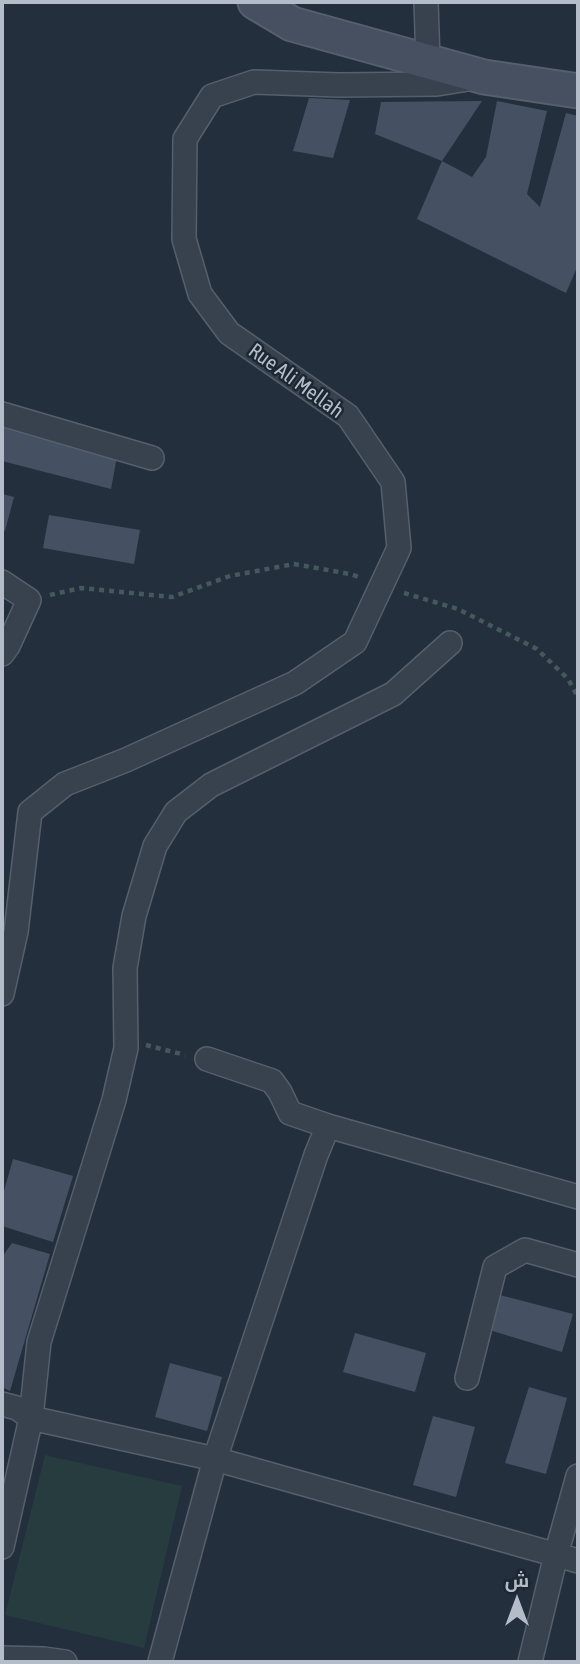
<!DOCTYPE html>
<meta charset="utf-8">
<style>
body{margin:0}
#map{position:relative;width:580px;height:1664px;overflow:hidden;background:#242f3e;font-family:"Asap Condensed",Cairo,sans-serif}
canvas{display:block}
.frame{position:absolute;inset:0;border:4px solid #b4bcc9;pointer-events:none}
.north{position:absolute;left:482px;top:1566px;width:70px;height:70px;-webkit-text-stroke:5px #1d2633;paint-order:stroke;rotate:0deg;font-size:19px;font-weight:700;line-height:28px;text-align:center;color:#b4bcc9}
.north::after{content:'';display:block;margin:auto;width:24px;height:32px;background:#b4bcc9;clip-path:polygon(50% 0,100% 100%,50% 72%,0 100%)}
</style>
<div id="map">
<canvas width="580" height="1664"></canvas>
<div class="frame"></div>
<div class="north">ش</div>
</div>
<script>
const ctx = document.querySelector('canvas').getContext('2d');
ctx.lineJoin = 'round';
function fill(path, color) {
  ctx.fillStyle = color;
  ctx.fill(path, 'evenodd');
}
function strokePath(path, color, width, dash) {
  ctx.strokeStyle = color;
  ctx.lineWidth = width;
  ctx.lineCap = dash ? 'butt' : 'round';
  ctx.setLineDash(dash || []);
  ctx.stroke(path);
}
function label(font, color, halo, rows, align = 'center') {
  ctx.font = font + ' "Asap Condensed",sans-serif';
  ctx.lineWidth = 5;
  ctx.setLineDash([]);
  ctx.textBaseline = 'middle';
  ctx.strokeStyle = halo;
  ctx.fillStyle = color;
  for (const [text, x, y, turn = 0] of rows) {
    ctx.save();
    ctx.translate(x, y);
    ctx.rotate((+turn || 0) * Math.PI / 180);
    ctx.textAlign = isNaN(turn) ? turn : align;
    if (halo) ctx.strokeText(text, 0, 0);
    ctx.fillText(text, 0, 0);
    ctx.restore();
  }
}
fill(new Path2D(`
 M45,1455L182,1486L144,1648L5,1615Z`), '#263c3f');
fill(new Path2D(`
 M309,98L350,100L333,158L293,151Z
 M482,101L442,161L375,134L381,102Z
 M497,101L547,111L527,194L540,207L566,113L578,116V265L566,293L417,219L442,161L472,177L486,157Z
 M2,422L118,451L111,489L2,461Z
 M2,494L14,497L5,531L2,530Z
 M49,515L140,530L134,564L43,548Z
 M13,1159L73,1176L53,1242L2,1226V1198Z
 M12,1243L50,1254L10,1391L2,1387V1257Z
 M496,1294L573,1314L562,1352L486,1329Z
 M355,1333L426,1353L415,1392L343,1372Z
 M170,1363L222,1377L207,1431L155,1417Z
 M529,1387L567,1398L546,1474L505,1463Z
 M433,1416L475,1427L456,1497L413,1485Z`), '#455162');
const minor = new Path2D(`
 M426,2L428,61
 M2,414L152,458
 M2,582L29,600L8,646L2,654
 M2,994L16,932L30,812L65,784L126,760L295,683L355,642L399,548L393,482L348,416L229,333L200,294L184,239L185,139L212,96L254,82L339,85L437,84L474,78
 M207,1059L272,1081L280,1092L290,1113L328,1126
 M467,1378L495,1267L525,1250L578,1265
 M2,1404L17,1408L31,1418L215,1459L578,1561
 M2,1547L31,1418L39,1342L114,1100L126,1048L125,968L134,916L155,846L176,812L211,785L393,694L450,643
 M2,1658L44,1659L65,1662
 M160,1662L215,1459L316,1155L328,1126L578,1197
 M530,1662L556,1555L578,1476`);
const secondary = new Path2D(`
 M255,2L292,24L484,77L578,91`);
strokePath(minor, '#565f6c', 26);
strokePath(secondary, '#565f6c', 37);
strokePath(new Path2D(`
 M404,593L458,609L537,649L568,679L578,697
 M50,595L81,588L172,597L230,576L294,564L350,574L362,578
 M146,1045L185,1055`), '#44595c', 4.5, [5, 5]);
strokePath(minor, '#38414e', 23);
strokePath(secondary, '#465061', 33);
label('21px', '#b4bcc9', '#1d2633', [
 ["Rue Ali Mellah",296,381,36]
]);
</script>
